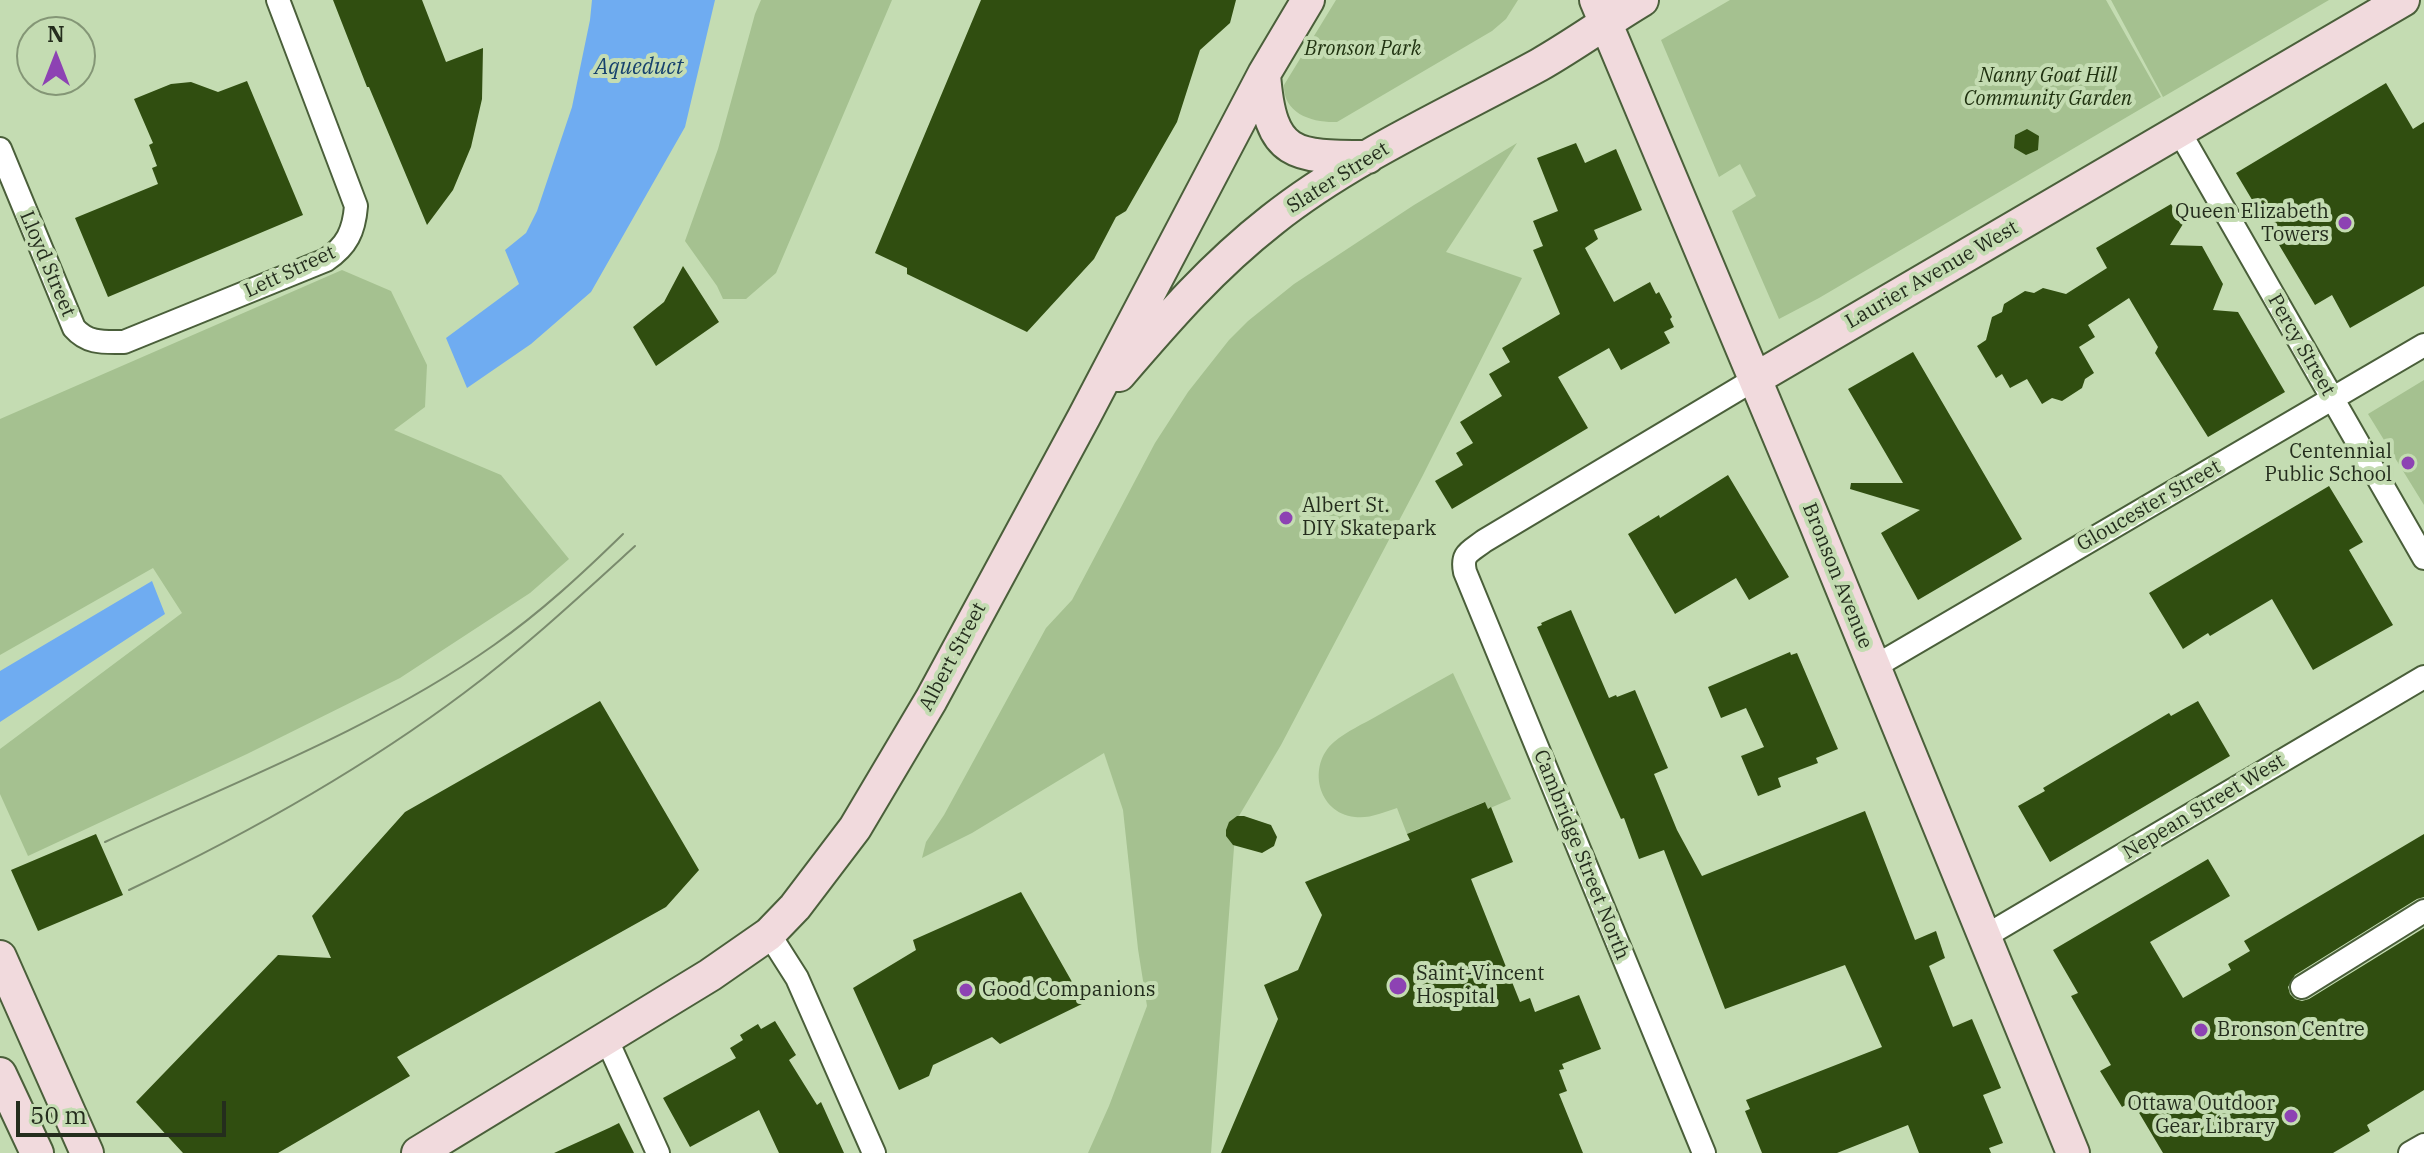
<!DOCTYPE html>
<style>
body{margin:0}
#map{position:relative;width:2424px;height:1153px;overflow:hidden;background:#c4dcb2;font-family:"IBM Plex Serif",serif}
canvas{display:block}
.north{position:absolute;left:16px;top:16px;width:80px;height:80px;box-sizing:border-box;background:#c4dcb2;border:2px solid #849676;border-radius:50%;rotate:0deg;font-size:22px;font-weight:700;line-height:32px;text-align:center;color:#242d1d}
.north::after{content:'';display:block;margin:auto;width:28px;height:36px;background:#8d42b3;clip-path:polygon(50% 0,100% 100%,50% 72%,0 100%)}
.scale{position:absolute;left:16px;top:1101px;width:210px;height:36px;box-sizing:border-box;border:4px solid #242d1d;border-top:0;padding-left:10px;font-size:24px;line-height:28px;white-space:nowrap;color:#242d1d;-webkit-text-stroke:6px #c4dcb2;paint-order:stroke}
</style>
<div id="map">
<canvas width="2424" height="1153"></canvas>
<div class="north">N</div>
<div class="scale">50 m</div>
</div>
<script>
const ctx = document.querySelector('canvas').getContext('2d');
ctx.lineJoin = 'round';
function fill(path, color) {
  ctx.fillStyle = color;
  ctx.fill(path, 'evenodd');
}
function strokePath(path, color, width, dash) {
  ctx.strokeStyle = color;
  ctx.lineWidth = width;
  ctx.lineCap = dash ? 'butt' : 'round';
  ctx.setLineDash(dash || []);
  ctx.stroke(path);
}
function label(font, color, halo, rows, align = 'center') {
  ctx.font = font + ' "IBM Plex Serif",serif';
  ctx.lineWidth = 8;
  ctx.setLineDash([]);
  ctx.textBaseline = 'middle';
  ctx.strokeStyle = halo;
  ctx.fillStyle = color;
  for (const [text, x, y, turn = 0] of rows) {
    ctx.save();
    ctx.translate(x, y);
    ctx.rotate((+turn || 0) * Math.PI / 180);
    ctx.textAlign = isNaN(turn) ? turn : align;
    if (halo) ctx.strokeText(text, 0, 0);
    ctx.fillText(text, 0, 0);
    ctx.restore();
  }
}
fill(new Path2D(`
 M761,0H892L776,273L746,299H723L717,286L685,241L718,149L755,14Z
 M1336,0H1518L1506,19L1492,31L1337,122C1313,123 1283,114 1284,85Z
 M1730,0H2106L2161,97L1819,298L1779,319L1732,211L1756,196L1740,164L1719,177L1661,40Z
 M2111,0H2329L2163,97Z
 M1517,143L1446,252L1522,278L1422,477L1281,745L1236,821L1211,1153H1088L1109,1106L1147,1006L1138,949L1123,810L1104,753L972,833L922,858L926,842L944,815L1046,628L1072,600L1155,443L1188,392L1229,340L1248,321L1294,284L1414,205Z
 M342,270L391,291L427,365L425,407L394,430L501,475L569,559L530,593L400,678L247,754L28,856L0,794V749L182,613L153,568L0,655V419Z
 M2424,380V505L2368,414Z
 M1453,673L1511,799L1488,809L1484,802L1460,812L1423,835L1420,828L1407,834L1397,808C1384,812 1369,819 1355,817C1317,813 1307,765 1334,742C1347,731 1363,724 1377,716C1402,702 1427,687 1453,673Z`), '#a5c190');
fill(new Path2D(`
 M592,0H715L685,127L591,292L531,344L467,388L446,338L519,284L505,250L526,233L537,211L572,107L590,20Z
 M152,581L165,614L0,722V671Z`), '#6facf1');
fill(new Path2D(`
 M333,0H422L446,62L483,48L482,99L471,147L453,190L427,225L369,87H367Z
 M981,0H1236L1230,23L1200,50L1177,122L1126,211L1116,217L1094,259L1027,332L907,274V268L875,253Z
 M247,81L303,215L108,297L75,218L158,184L152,168L157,166L149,145L153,143L134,99L171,84L191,82L218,92Z
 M2386,83L2413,129L2424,122V286L2350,328L2332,295L2315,305L2236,173Z
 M2027,129L2039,136L2038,150L2026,155L2014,148L2015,135Z
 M1576,143L1585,163L1616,149L1642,210L1594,230L1598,239L1585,248L1614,302L1650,282L1656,294L1659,292L1672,317L1670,319L1674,327L1664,332L1670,343L1621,370L1609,348L1558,377L1588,428L1452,509L1435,481L1463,465L1456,453L1473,443L1460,422L1502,396L1489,374L1510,362L1502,348L1560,314L1533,250L1543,246L1533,221L1558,211L1537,158Z
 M2171,204L2183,224L2170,245L2202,246L2223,284L2213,310L2238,312L2285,392L2208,437L2155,353L2158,347L2129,298L2088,325L2095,337L2079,347L2094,373L2085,379L2082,388L2062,401L2052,398L2042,404L2027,379L2010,388L2002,374L1996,378L1977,346L1986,340L1992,317L2002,312L2004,304L2025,291L2034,293L2043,288L2066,294L2107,268L2096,248Z
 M683,266L719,322L656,366L633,327L664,302Z
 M1913,352L2022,539L1918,600L1881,533L1920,510L1850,489L1851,483H1903L1848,389Z
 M1728,475L1789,577L1749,600L1736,578L1675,614L1628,534L1659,515L1660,518Z
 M2329,486L2363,542L2349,550L2393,625L2313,670L2272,599L2210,636L2208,633L2183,649L2149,593Z
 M1571,610L1609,698L1616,695L1617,697L1635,690L1668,768L1654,774L1677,830L1702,876L1865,811L1915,940L1936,931L1945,958L1929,966L1953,1027L1972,1019L2001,1088L1983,1095L2003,1143L1989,1148L1991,1153H1919L1908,1125L1837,1153H1762L1745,1111L1750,1109L1746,1100L1882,1047L1845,965L1725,1009L1664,850L1639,859L1624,818L1621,819L1537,627L1542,625L1541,623Z
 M1790,652L1791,655L1797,653L1838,749L1816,758L1818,763L1778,778L1781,787L1758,796L1741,756L1764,747L1746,708L1721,718L1708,687Z
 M600,701L699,870L666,907L397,1057L410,1076L278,1153H183L136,1102L278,955L331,958L312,916L405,812Z
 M2198,701L2230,756L2050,862L2018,806L2045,791L2043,788L2169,713L2171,716Z
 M1485,802L1488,809L1491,807L1513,862L1471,879L1520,1002L1530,998L1535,1012L1579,995L1601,1049L1562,1064L1564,1069L1559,1070L1567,1091L1559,1094L1583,1153H1221L1278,1019L1264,985L1298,970L1322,915L1305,882L1410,840L1407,834Z
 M1237,816H1244L1271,825L1277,837L1274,846L1262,853L1233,845L1226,836V830L1229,822Z
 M96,834L123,895L38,931L11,870Z
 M2424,834V897L2417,899L2295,975L2288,987L2290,994L2295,999L2302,1001L2309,999L2424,928V1090L2367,1125L2370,1131L2333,1153H2163L2132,1101L2122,1107L2100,1071L2111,1065L2071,996L2078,993L2053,950L2208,859L2230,896L2150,942L2183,998L2231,970L2228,964L2250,951L2244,941Z
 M1021,892L1084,1003L1000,1044L992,1037L933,1065L929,1076L899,1090L853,988L916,950L913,940Z
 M775,1021L796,1055L789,1060L817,1105L821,1102L844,1153H779L759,1110L690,1147L663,1098L736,1058L730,1048L743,1040L740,1035L758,1024L761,1029Z
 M619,1123L634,1153H554L609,1128Z`), '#304e10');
const minor = new Path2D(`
 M2179,131L2424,558
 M0,149L74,328C88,344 104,342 124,342L326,260C347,246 354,231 356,206L278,0
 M1874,667L2424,345
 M769,934L797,978L874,1153
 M1984,937L2424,677
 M2302,987L2424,911
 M606,1038L658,1153
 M1704,1153L1465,572C1461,553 1470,552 1484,541L1755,379
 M2410,1153L2424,1145`);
const secondary = new Path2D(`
 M1596,0L1815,522L2073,1153
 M1264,74C1270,157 1294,157 1368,157
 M1119,375C1168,318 1212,267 1272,220C1350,158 1451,113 1539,65C1574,45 1607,21 1642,0
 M1755,379L2403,0
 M0,957L87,1153
 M0,1074L37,1153
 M418,1153L710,975L769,934L795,907L855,828L931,700L1084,417L1264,74L1308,0`);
strokePath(minor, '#4a5f3a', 26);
strokePath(secondary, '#4a5f3a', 36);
strokePath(minor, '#fff', 22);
strokePath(secondary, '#f1dadd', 32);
strokePath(new Path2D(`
 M105,842C235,782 378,727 494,645C541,612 582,574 623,534
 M129,890C247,834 360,771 464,693C524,648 579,597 635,546`), '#7a8b6d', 2);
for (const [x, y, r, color] of [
 [2345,223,8,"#8d42b3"],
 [2408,463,8,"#8d42b3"],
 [1286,518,8,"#8d42b3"],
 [1398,986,10,"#8d42b3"],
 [966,990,8,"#8d42b3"],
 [2201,1030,8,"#8d42b3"],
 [2291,1116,8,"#8d42b3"]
]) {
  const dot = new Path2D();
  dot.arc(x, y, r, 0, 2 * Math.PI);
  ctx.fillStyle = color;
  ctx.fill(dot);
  strokePath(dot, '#c4dcb2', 3);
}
label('italic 20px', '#203210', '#c4dcb2', [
 ["Bronson Park",1363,49],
 ["Nanny Goat Hill",2048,76],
 ["Community Garden",2048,99]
]);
label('20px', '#242d1d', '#c4dcb2', [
 ["Slater Street",1338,178,-32],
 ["Lloyd Street",47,264,67],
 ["Lett Street",290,272,-25],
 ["Laurier Avenue West",1932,275,-30],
 ["Percy Street",2301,345,60],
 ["Gloucester Street",2149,506,-30],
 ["Bronson Avenue",1837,576,68],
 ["Albert Street",953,657,-62],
 ["Nepean Street West",2204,807,-31],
 ["Cambridge Street North",1581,855,68]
]);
label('20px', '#242d1d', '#c4dcb2', [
 ["Queen Elizabeth",2329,212,"right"],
 ["Towers",2329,235,"right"],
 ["Centennial",2392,452,"right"],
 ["Public School",2392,475,"right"],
 ["Albert St.",1302,506],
 ["DIY Skatepark",1302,529],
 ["Saint-Vincent",1416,974],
 ["Hospital",1416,997],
 ["Good Companions",982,990],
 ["Bronson Centre",2217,1030],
 ["Ottawa Outdoor",2275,1104,"right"],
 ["Gear Library",2275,1127,"right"]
], 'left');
label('italic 22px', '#16416d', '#c4dcb2', [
 ["Aqueduct",639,68]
]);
</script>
